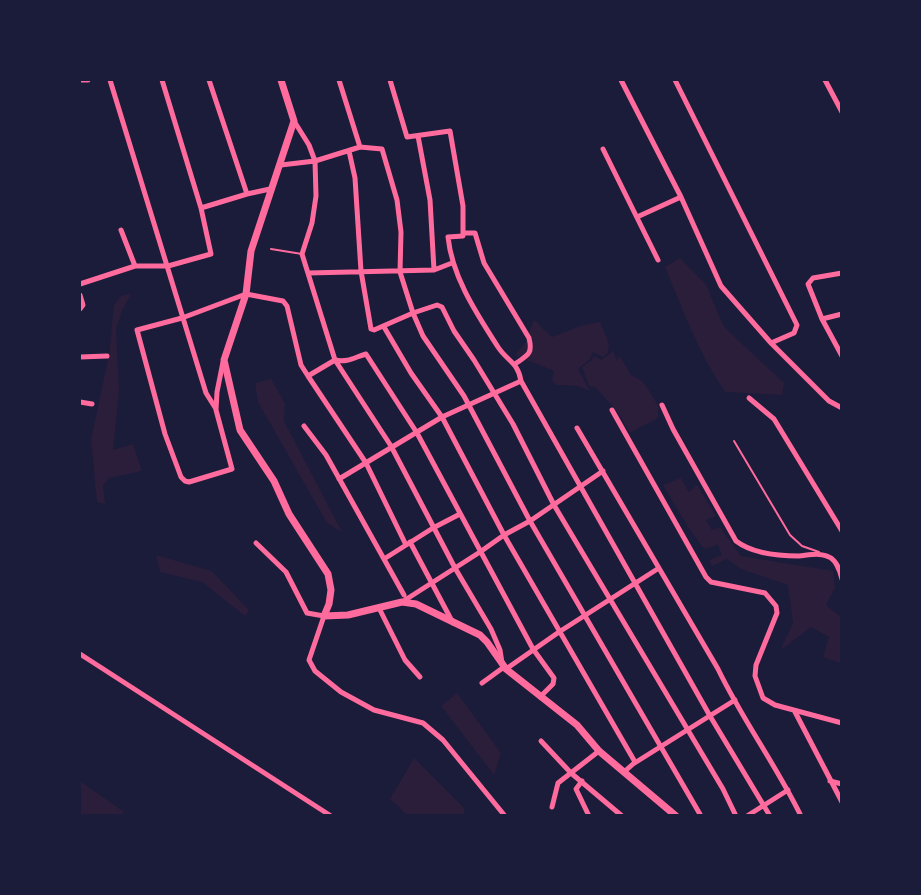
<!DOCTYPE html>
<style>
body{margin:0}
#map{position:relative;width:921px;height:895px;overflow:hidden;background:#1b1b3a;font-family:Lora,serif}
canvas{display:block}
.frame{position:absolute;inset:0;border:81px solid #1b1b3a;pointer-events:none}
</style>
<div id="map">
<canvas width="921" height="895"></canvas>
<div class="frame"></div>
</div>
<script>
const ctx = document.querySelector('canvas').getContext('2d');
ctx.lineJoin = 'round';
function fill(path, color) {
  ctx.fillStyle = color;
  ctx.fill(path, 'evenodd');
}
function strokePath(path, color, width, dash) {
  ctx.strokeStyle = color;
  ctx.lineWidth = width;
  ctx.lineCap = dash ? 'butt' : 'round';
  ctx.setLineDash(dash || []);
  ctx.stroke(path);
}
fill(new Path2D(`
 M680,258L706,285L724,327L784,383L782,395L725,392C699,354 683,310 665,267Z
 M131,294L122,311L116,329L119,391L113,450L133,444L142,471L109,478L103,486L105,504L97,502L91,440L109,355L114,305L121,296Z
 M534,320L552,337L583,325L600,322L609,343L608,353L603,357L593,352L590,359L578,369L590,391L577,386L557,385L552,381L554,371L515,355L525,343Z
 M613,351L618,363L617,357L621,358L631,375L641,380L646,386L658,405V418L630,433L617,411L595,387L589,386L582,367L591,361L594,356L601,360Z
 M271,379L285,403L284,421L342,532L327,523L258,402L255,383Z
 M681,478L689,492L697,485L716,516L706,520L712,530L720,527L741,556L833,571L835,588L826,605L841,617V663L823,657L829,637L811,627L780,651L793,623L788,585L741,569L727,559L712,566L709,560L722,555L718,545L704,549L688,527L663,485Z
 M156,555L212,571L249,610L245,616L202,582L160,572Z
 M457,693L501,753L494,775L441,706Z
 M414,758L464,808V815H407L390,799Z
 M80,781L124,812L122,815H80Z`), '#2a1e3b');
strokePath(new Path2D(`
 M271,249L302,254
 M734,441L790,535L802,546L819,552`), '#ff6b9d', 2);
strokePath(new Path2D(`
 M80,80H88
 M110,80L206,393L216,409
 M209,80L247,194
 M339,80L360,147
 M390,80L407,137L450,131L463,206V236L448,237C452,277 477,314 498,347C507,361 518,362 521,381L710,716L770,816
 M621,80L681,197L721,286L771,343L829,401L842,408
 M675,80L797,325L794,333L771,343
 M825,80L842,112
 M294,121L309,145L315,161L316,196L312,223L302,254L335,360L391,446L455,568L491,629L500,650L502,663
 M418,136L430,200L434,270
 M603,149L658,260
 M349,151L355,178L361,271L371,329L374,330L413,313L437,305L442,307L454,331L474,360L513,424L554,505L723,789L736,816
 M281,165L315,161L360,147L382,149L397,200L401,232L400,272L413,313L423,336L464,396L530,521L701,816
 M201,208L247,194L270,189
 M637,217L681,197
 M121,230L135,266
 M463,233H475L484,263L529,338C533,354 528,355 515,364
 M308,273L434,270L452,263
 M842,273L813,278L808,284L822,319L842,356
 M80,284L135,266H168L211,254L201,208L162,80
 M80,295L83,305L80,309
 M822,319L842,314
 M384,327L411,373L442,417L504,535L635,762
 M80,357L107,356
 M223,362L217,392L216,410L232,469L189,482L185,481L181,477L165,434L137,330L182,318L246,294L283,301L287,306L301,365L308,376L335,360C348,363 355,357 366,354L417,433L533,649L554,678L553,684L540,697
 M308,376L366,463L406,545
 M749,398L774,419L842,531
 M80,402L92,404
 M662,405L673,429L736,541C753,554 778,556 799,556C810,555 822,552 831,558C838,563 840,572 842,579
 M612,410L706,577L711,582L765,593L776,606L777,613L756,665L755,676L763,698L775,705L842,723
 M304,426L326,455L404,595
 M577,428L718,669C742,719 776,765 801,816
 M339,479L442,417L521,381
 M410,542L453,623
 M256,543L286,572L307,613L324,616L309,660L315,671L341,692L374,710L423,723L443,740L505,816
 M384,559L433,528L460,514
 M402,602L480,552L504,535L530,521L603,471
 M379,608L405,660L420,677
 M80,654L331,816
 M506,669L559,632L659,568
 M482,683L504,667
 M794,710L842,802
 M541,741L571,773L622,816
 M624,772L633,764L735,700
 M582,781L576,789L589,816
 M830,781L842,784
 M552,807L558,783L599,751
 M747,816L788,790`), '#ff6b9d', 5);
strokePath(new Path2D(`
 M281,80L294,121L251,251L246,294L224,360L240,430L274,481L289,514L328,574L331,590L329,604L324,616L348,615L402,602L416,604L480,635L487,642L506,669L577,725L599,751L676,816`), '#ff6b9d', 7);
</script>
